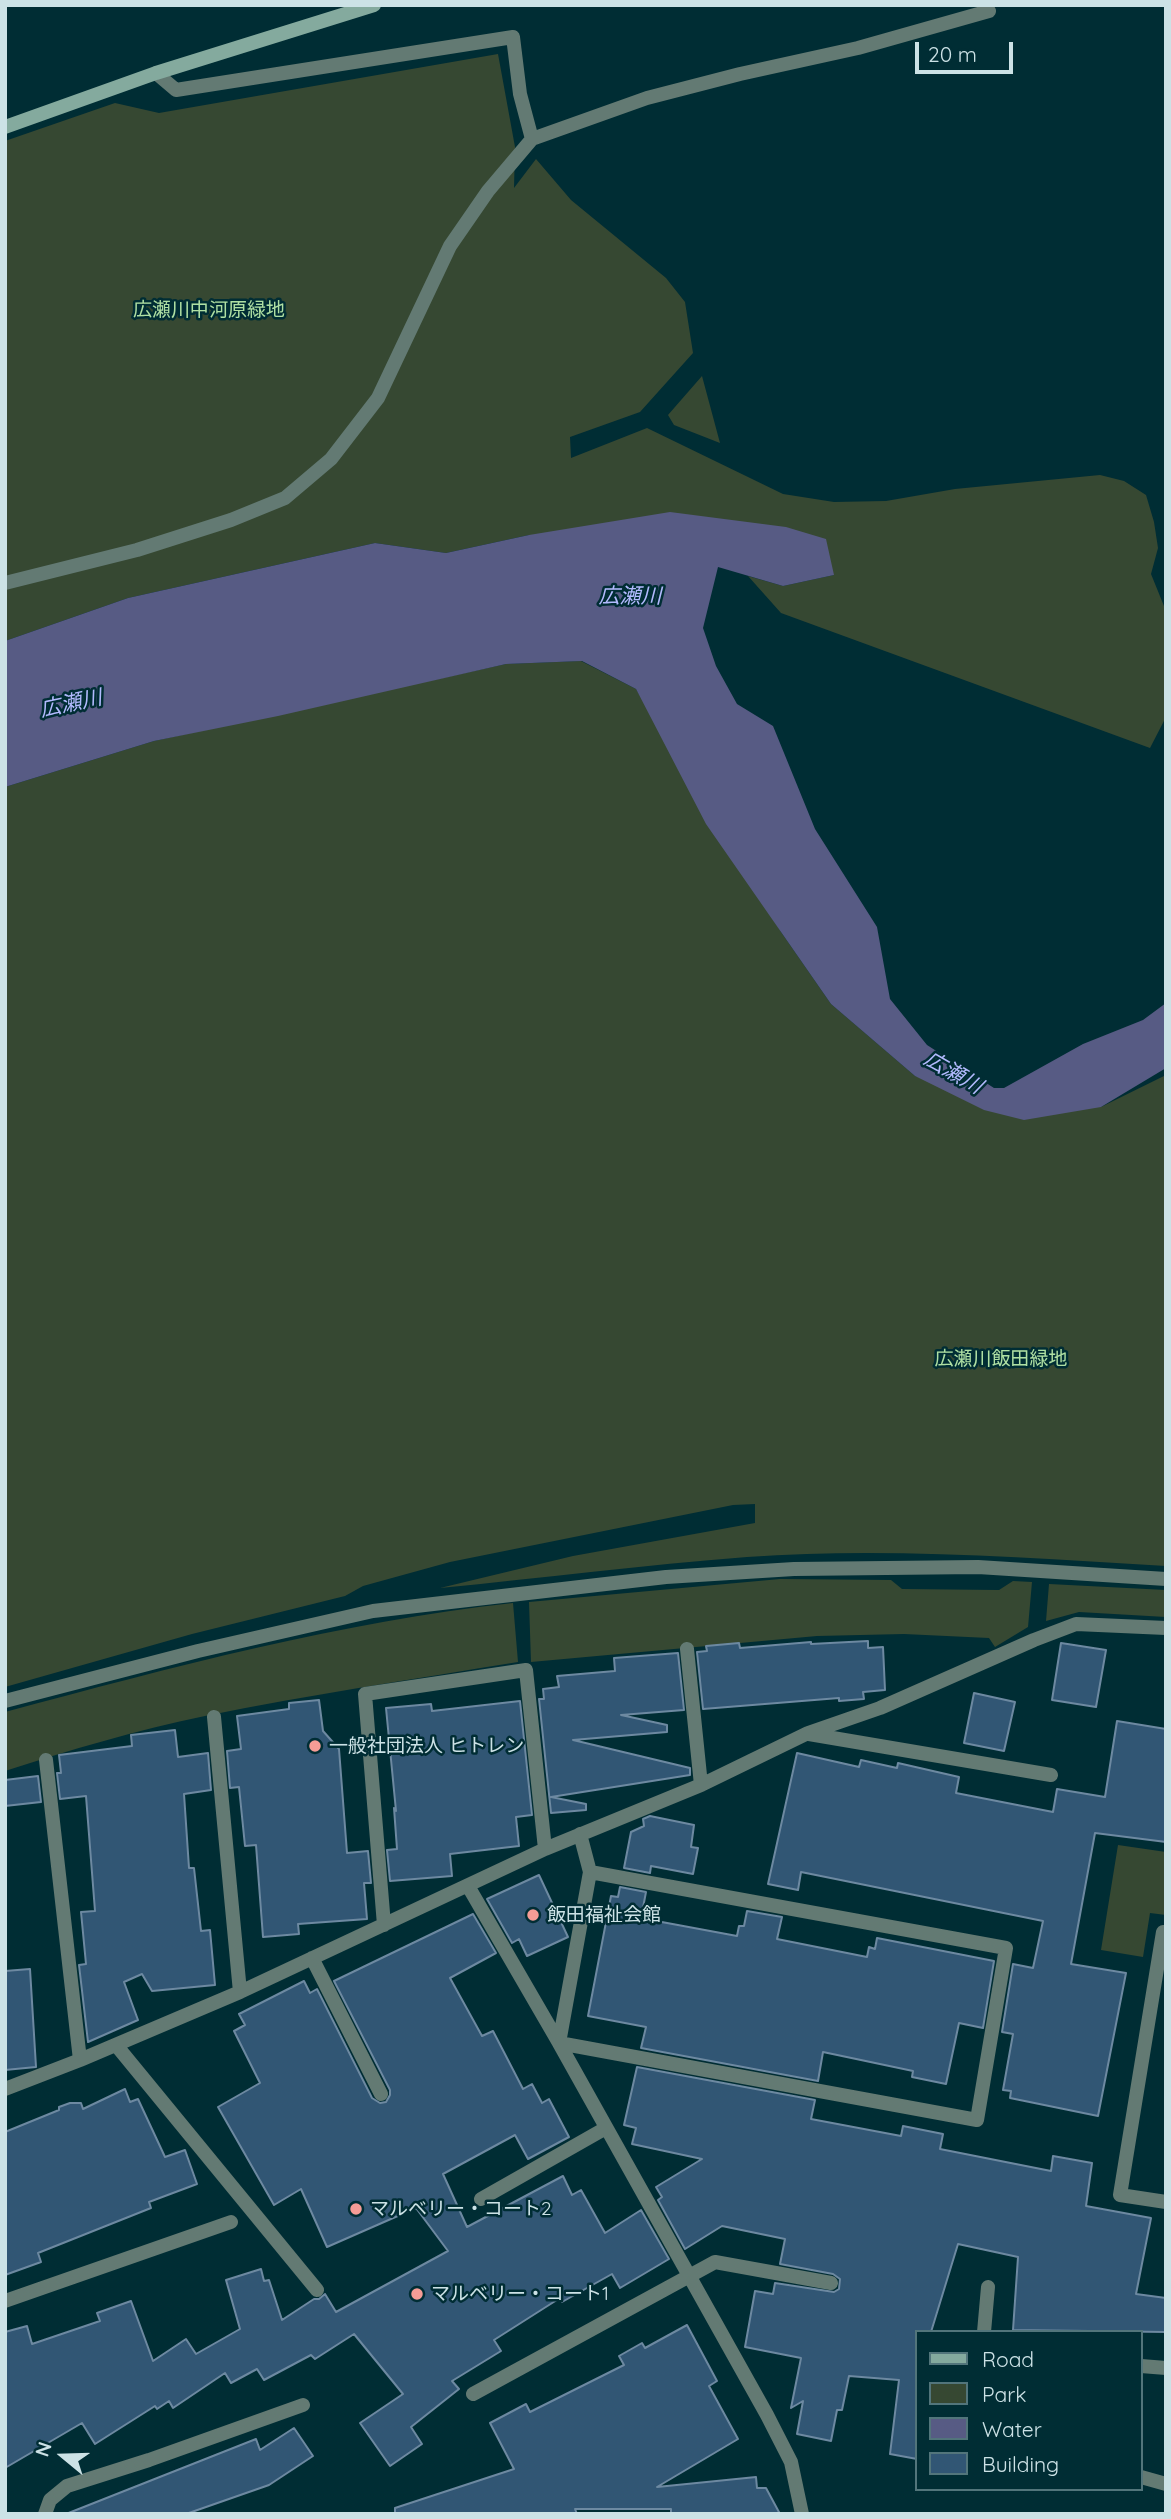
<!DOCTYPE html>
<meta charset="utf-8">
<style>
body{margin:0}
#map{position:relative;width:1171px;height:2519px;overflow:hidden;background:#002d34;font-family:Quicksand,sans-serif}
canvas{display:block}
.frame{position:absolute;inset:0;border:7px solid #cce2e6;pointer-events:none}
.legend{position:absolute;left:915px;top:2330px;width:228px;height:161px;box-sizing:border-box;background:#002d34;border:2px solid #52757b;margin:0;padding:9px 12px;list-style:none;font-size:21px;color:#cce2e6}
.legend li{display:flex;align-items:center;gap:14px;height:35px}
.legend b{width:35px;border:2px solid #52757b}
.north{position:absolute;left:28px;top:2421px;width:70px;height:70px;-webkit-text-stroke:5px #002d34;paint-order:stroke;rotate:289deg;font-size:19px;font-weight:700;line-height:28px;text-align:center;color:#cce2e6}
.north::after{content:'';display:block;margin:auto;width:24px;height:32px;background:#cce2e6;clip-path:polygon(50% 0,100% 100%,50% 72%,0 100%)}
.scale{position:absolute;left:915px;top:42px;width:98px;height:32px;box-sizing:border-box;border:4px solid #cce2e6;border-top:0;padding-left:9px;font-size:21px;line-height:24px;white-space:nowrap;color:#cce2e6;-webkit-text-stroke:5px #002d34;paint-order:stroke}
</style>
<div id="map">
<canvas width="1171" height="2519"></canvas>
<div class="frame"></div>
<ul class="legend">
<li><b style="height:9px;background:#84aa9e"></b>Road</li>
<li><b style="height:19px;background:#364832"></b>Park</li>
<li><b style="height:19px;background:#575b84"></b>Water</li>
<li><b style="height:19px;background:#315674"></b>Building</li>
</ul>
<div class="north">N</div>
<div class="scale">20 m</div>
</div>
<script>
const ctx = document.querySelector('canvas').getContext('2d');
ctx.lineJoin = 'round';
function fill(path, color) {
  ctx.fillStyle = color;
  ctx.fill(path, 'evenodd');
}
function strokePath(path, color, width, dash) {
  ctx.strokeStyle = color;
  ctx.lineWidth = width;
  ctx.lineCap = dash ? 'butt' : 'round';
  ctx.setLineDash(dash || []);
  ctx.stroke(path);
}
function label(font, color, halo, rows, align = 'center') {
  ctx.font = font + ' Quicksand,"Noto Sans JP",sans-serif';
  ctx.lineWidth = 5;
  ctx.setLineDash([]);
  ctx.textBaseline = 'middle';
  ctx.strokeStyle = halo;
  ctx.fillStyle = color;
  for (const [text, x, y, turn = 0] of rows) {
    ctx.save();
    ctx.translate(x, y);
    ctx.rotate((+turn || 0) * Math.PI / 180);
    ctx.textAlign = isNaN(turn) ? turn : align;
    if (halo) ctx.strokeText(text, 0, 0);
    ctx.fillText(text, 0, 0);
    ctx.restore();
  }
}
fill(new Path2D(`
 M498,54L515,147L514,188L536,159L571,200L666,278L685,302L693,353L640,412L570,437L571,458L647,428L783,494L834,502L886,501L955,489L1100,475L1124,481L1146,495L1154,522L1158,548L1151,574L1166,611V717L1150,748L781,613L748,576L783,586L834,575L529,535L446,553L375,543L128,598L5,641V141L115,103L159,113Z
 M702,376L720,443L674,425L668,415Z
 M581,661L636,689L781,932L831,1004L915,1076L1101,1107L1166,1075V1566C1027,1558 886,1547 747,1557C644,1565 542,1578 440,1588L573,1556L755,1523V1504L733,1505L450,1562L363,1586L345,1596L192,1634L5,1687V787L154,741L506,664Z
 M780,1579L891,1580L902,1589L999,1590L1013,1581L1032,1582L1028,1627L995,1647L989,1638L904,1634L817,1636L531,1662L529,1602Z
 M1049,1584L1166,1590V1617L1079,1612L1046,1621Z
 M513,1603L518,1662C414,1679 309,1695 205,1716C137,1730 70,1750 5,1771V1712C173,1667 340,1622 513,1603Z
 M1118,1845L1166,1852V1915L1150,1913L1143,1957L1101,1950Z`), '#364832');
fill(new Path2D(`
 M670,512L786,527L826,539L834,575L783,586L718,567L703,628L716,666L737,704L773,726L815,829L877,927L890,999L927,1045L994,1088H1004L1083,1044L1143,1020L1166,1003V1068L1101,1107L1024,1120L984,1110L915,1076L831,1004L706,824L636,689L582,661L506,664L278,716L154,741L5,787V641L128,598L375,543L446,553L529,535Z`), '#575b84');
const building = new Path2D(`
 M868,1641V1648L883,1647L885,1690L863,1692L864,1699L839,1701V1698L703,1709L697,1652L707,1651L706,1646L739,1643L740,1648L811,1642V1644Z
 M1061,1643L1106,1650L1096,1707L1052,1700Z
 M678,1653L684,1710L621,1715L667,1725V1732L573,1740L690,1768V1775L551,1797L586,1804V1810L551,1813L539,1699H544L543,1689L559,1687L557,1676L615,1671L614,1658Z
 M974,1693L1015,1702L1004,1751L964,1743Z
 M319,1700L323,1731L339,1749L347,1853L368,1851L371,1883H364L367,1919L298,1924L299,1934L263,1937L256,1845L245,1846L239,1787L230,1788L227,1751L241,1749L237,1716L289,1709V1703Z
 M520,1701L532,1815L516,1817L519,1846L450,1854L452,1876L390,1881L387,1850L397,1849L394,1808L396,1811L386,1708L431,1704L432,1711Z
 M1117,1721L1166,1729V1842L1095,1833L1071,1964L1126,1973L1098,2116L1010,2098L1011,2091L1003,2090L1013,2034L1002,2032L1013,1964L1033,1968L1043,1921L801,1872L798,1890L768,1884L797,1753L859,1767L861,1760L897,1768L898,1763L959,1777L956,1793L1053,1812L1057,1789L1105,1797Z
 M175,1730L178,1757L208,1753L211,1790L184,1794L189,1868H194L201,1931L210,1930L215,1985L152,1991L142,1974L124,1982L138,2020L88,2042L79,1965L86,1964L81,1912L95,1911L86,1796L60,1799L57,1773H61L59,1755L132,1746L131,1735Z
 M38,1776L41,1802L5,1806V1780Z
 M650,1816L694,1825L691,1847L698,1848L693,1874L651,1866L650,1873L624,1868L631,1832L644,1826L643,1819Z
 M539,1875L568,1937L527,1956L519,1939L512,1943L487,1899Z
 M620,1887L646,1892L641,1918L651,1920L737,1936L739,1926H744L747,1911L782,1917L777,1939L867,1957L869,1947L875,1949L877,1938L994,1961L983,2028L959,2023L946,2084L912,2077L913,2071L823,2052L818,2081L641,2048L646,2027L588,2016L611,1896L618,1897Z
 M473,1914L496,1953L450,1978L482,2036L493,2031L523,2089L532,2084L542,2103L549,2099L569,2137L528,2159L515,2135L443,2174L467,2227L563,2176L572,2195L581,2190L605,2233L641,2210L669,2259L620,2288L612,2274L562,2302L560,2298L494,2340L501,2351L452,2381L459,2389L411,2427L422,2444L390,2466L360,2423L403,2394L354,2334L315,2359L311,2355L264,2380L257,2369L231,2383L225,2373L173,2408L169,2401L157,2409L155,2406L95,2444L82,2423L5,2468V2332L27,2326L32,2344L100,2321L97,2313L131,2301L153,2361L186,2339L196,2354L240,2329L226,2280L261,2269L264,2281L269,2280L282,2320L314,2299H319L325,2294L336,2312L448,2251L416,2208L327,2247L301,2189L274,2205L218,2107L260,2083L234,2031L245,2025L239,2014L304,1981L310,1993L317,1989L372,2098L380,2103L386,2102L390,2095V2090L334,1981Z
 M30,1969L36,2067L5,2070V1971Z
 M637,2067L815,2100L811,2119L901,2136L903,2126L943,2134L940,2149L1051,2171L1053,2156L1092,2163L1086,2206L1151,2218L1136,2294L1166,2298V2332L1013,2330L1018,2257L958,2244L931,2332H917V2459L890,2454L899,2380L849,2376L842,2410H837L831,2441L797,2434L803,2401L791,2408L801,2358L745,2347L755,2291L773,2294L775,2283L834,2292L839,2289L840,2279L833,2274L780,2264L785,2239L722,2226L685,2249L658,2200L662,2197L656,2187L702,2159L632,2144L636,2128L624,2125Z
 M125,2089L130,2102L138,2099L165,2157L185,2150L197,2184L149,2202L151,2208L38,2253L41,2262L5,2275V2132L59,2110V2107L70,2103H81L83,2109Z
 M687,2325L717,2381L709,2386L738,2439L657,2487L756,2477L757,2488H766L780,2514H671V2509H575L577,2514H395V2508L514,2469L490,2423L526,2404L530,2412L624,2365L619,2356L642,2343L645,2348Z
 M294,2428L313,2456L269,2485L186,2514H66L256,2439L260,2450Z`);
fill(building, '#315674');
strokePath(building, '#6d89a1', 2);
strokePath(new Path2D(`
 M156,73L176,90L513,37L520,94L532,139
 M5,583L137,550L231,520L285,498L331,459L378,398L450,246L488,191L532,139L647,98L740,74L858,48L989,11
 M687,1649L701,1785
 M5,1701L198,1651L373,1611L666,1577L794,1569L978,1567L1166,1579
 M214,1717L240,1992
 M809,1734L1051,1775
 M46,1760L80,2060
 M580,1834L590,1872L559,2043L767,2415L791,2462L802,2514
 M468,1886L559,2043L977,2120L1006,1948L590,1872
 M384,1925L365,1694L526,1670L545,1849
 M1166,1932H1163L1120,2195L1166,2202
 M312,1958L381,2094
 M116,2045L317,2290
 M5,2089L80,2060L240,1992L545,1849L701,1785L808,1733L880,1708L1034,1640L1076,1624L1166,1628
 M481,2199L606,2128
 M5,2301L231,2222
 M984,2332L988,2287
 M1141,2366L1166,2368
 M473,2394L715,2262L831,2283
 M1141,2477L1166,2484
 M45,2514L50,2500L67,2486L149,2460L303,2405`), '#637a73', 14);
strokePath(new Path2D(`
 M5,127L156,73L374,5`), '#84aa9e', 14);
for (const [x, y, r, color] of [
 [315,1746,7,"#f59c96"],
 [533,1915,7,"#f59c96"],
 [356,2209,7,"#f59c96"],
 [417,2294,7,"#f59c96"]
]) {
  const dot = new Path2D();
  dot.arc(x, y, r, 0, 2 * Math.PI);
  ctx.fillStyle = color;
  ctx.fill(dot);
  strokePath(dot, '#002d34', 2.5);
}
label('19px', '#afe0a3', '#002d34', [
 ["広瀬川中河原緑地",209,310],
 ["広瀬川飯田緑地",1001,1359]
]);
label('19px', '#cce2e6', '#002d34', [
 ["一般社団法人 ヒトレン",329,1746],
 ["飯田福祉会館",547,1915],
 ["マルベリー・コート2",370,2209],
 ["マルベリー・コート1",431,2294]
], 'left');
label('italic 21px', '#b2bafe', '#002d34', [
 ["広瀬川",630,597],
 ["広瀬川",71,704,-12],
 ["広瀬川",953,1073,30]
]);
</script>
